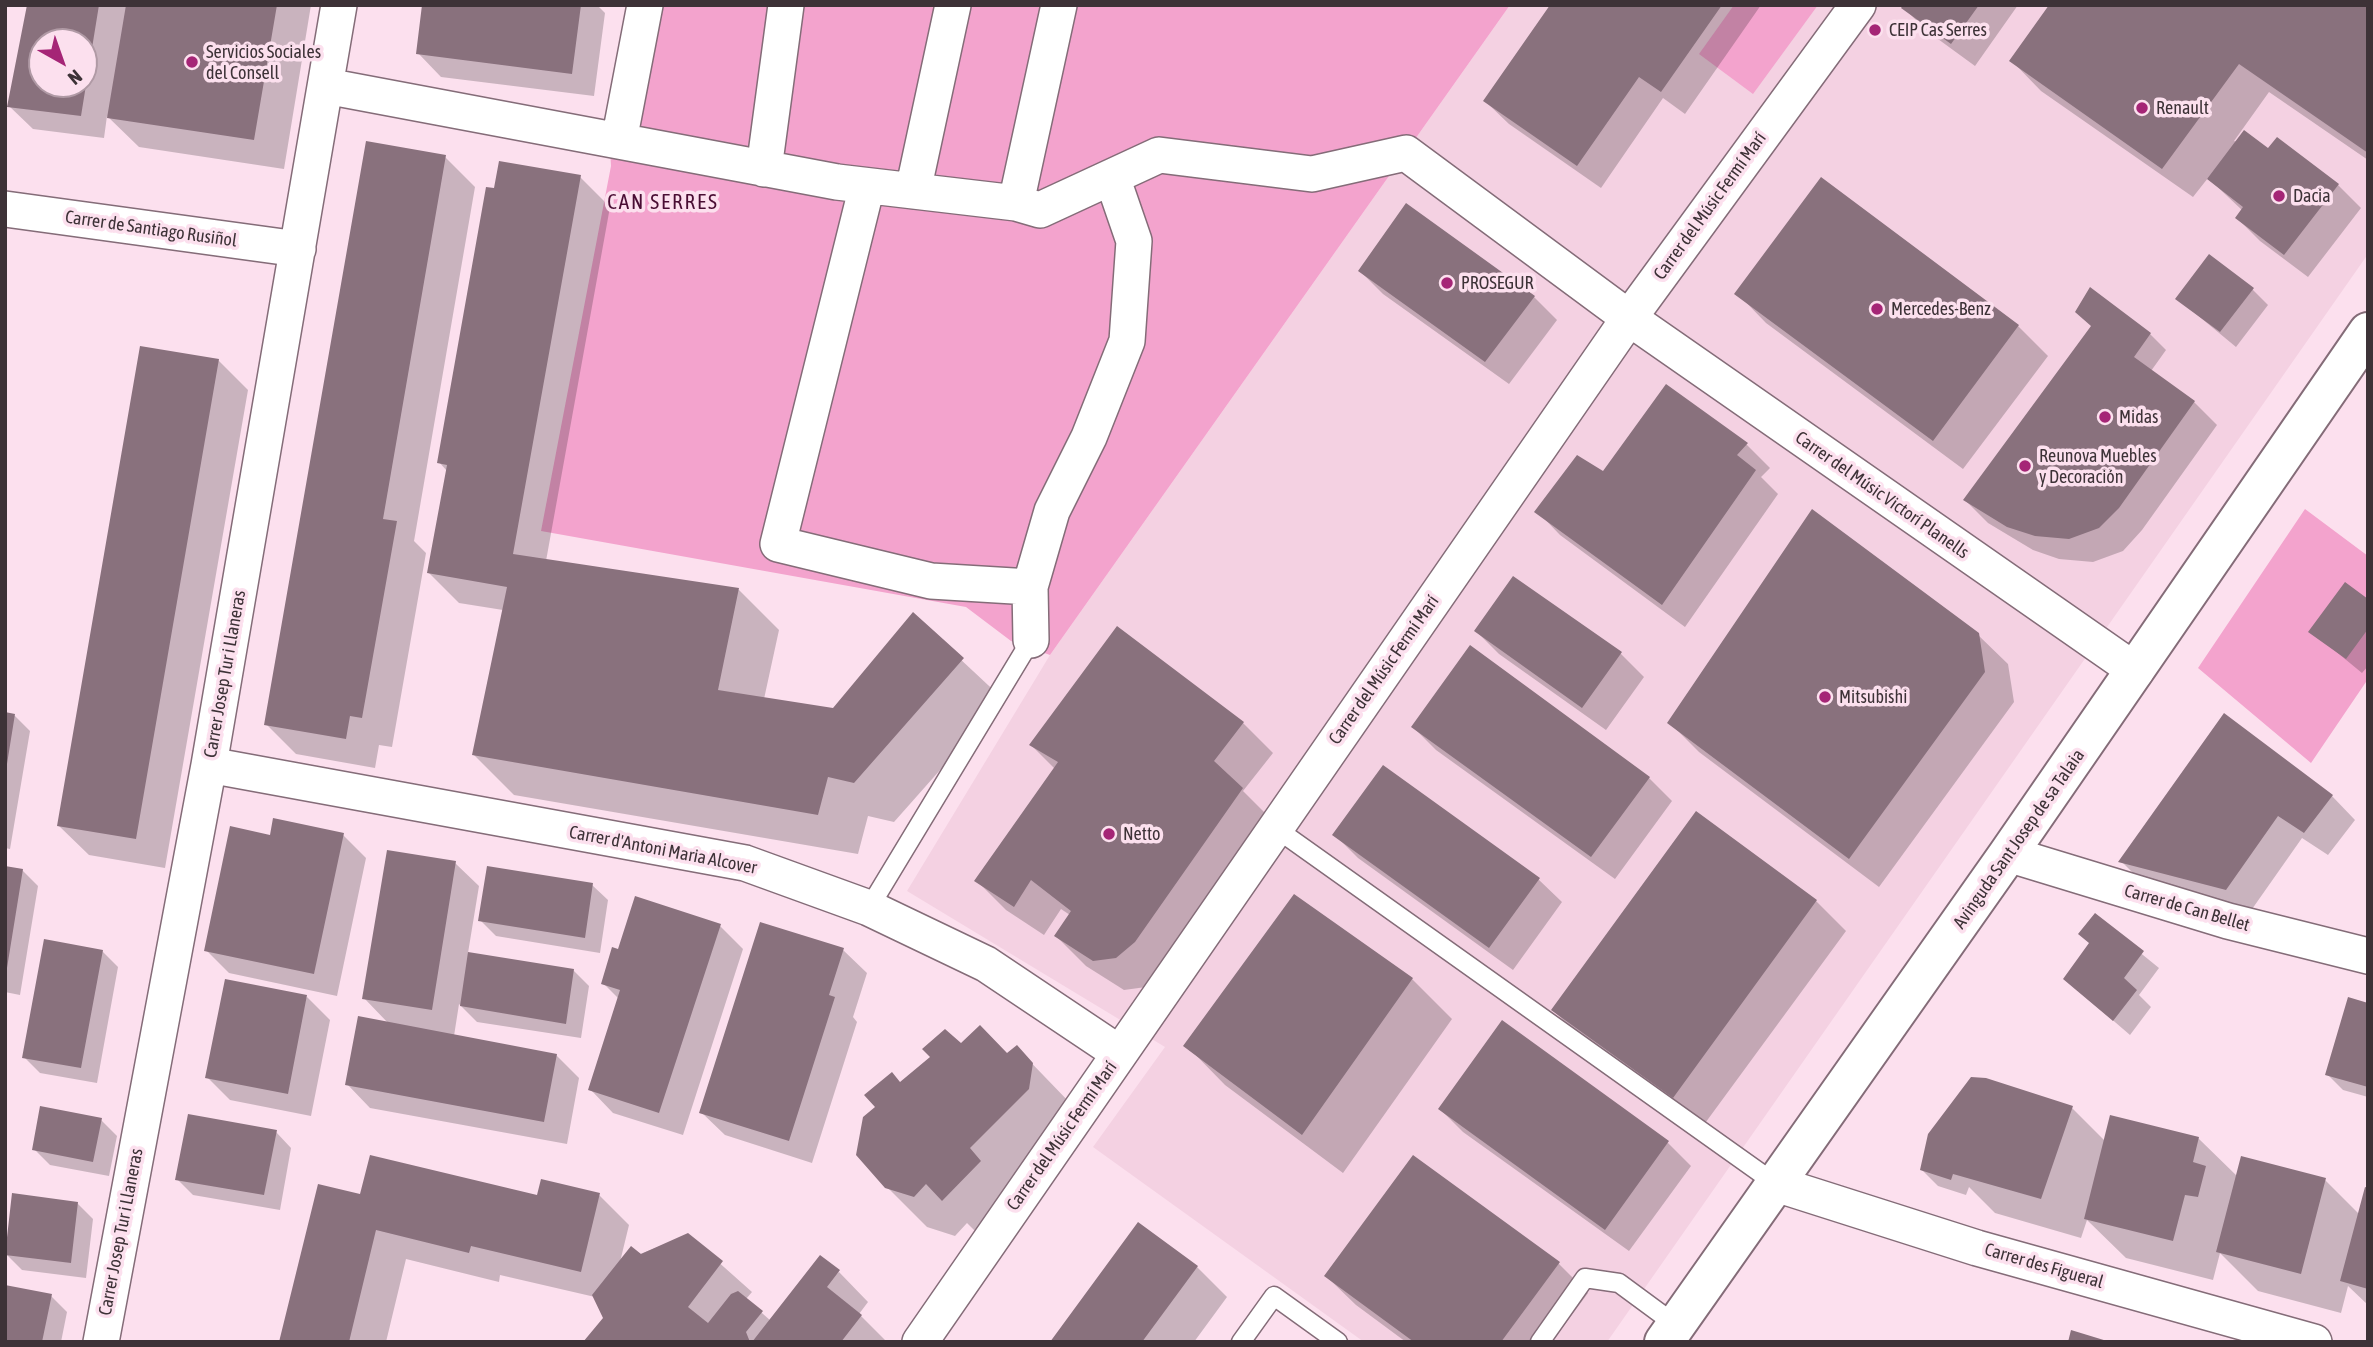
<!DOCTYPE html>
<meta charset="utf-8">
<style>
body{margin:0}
#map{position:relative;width:2373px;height:1347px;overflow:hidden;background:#fce0ee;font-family:"Asap Condensed",sans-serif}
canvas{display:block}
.frame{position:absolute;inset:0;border:7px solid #3d3237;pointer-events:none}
.north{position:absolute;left:28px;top:28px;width:70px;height:70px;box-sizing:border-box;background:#fce0ee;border:2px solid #b09aa5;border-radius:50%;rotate:140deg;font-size:19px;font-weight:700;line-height:28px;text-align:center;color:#3d3237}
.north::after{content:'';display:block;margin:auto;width:24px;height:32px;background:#a52576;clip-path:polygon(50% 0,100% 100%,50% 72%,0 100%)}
</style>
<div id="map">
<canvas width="2373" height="1347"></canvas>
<div class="frame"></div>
<div class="north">N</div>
</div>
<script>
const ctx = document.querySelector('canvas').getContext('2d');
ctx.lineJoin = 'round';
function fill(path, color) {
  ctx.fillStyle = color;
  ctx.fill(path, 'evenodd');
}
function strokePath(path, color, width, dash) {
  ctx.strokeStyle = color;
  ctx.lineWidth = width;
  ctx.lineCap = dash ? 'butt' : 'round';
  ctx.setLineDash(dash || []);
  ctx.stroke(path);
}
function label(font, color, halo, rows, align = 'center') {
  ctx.font = font + ' "Asap Condensed",sans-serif';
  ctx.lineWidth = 7;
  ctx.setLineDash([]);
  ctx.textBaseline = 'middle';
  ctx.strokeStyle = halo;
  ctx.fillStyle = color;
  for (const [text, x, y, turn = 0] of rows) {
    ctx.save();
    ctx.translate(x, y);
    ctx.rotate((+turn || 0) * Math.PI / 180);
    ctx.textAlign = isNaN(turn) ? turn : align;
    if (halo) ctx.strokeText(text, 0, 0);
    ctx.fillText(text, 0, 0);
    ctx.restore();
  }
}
fill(new Path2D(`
 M1510,5H2368V254L1607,1342H1364L1093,1147L1165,1047L907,891L1050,655Z`), '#f4d1e2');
fill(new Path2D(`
 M627,5H1510L1050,655L1011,641L966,607L541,531L611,166L608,110Z
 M1734,5H1818L1753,94L1699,54Z
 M2305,509L2368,556V679L2311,763L2198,668Z`), '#f3a3cd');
fill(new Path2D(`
 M29,5H311L284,169L139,147L107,116L104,138L33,129L9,106ZM42,42H84V84H42Z
 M424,5H597L605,13L594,96L441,77L418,53Z
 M1552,5H1761L1685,114L1663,98L1601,188L1509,124L1485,101Z
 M1905,5H2018L1975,66L1927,31L1904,8Z
 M2368,5V160L2269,92L2234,141L2268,151L2338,185L2361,208L2308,277L2260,241L2237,218L2243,211L2208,178L2193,197L2041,91L2012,61Z
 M445,157L475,187L414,541L426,553L392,747L379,745L375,768L296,754L266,724Z
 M580,177L610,207L546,561L739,590L779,630L764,699L834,710L913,615L1003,699L894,822L868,816L858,854L514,795L474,755L503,610L459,603L429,573L447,471L439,462Z
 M1360,271L1534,297L1557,320L1509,384L1383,294Z
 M2252,289L2268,305L2236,347L2178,299Z
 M2091,290L2150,334L2166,350L2151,371L2194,402L2217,425L2142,530L2123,551L2093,562L2059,559L2033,550L1988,523L1965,500L2093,327Z
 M1737,293L2018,326L2048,356L1963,469L1766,323Z
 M218,360L248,390L165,868L89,855L59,826Z
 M1667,387L1747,445L1770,468L1761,477L1778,494L1685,627L1560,535L1537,511L1604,474Z
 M2368,601V666L2362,673L2311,631Z
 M1476,631L1621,654L1644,677L1606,730L1499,654Z
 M1977,634L2008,664L2014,702L1879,887L1699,752L1669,722Z
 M5,714L15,716L30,731L10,849L5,848Z
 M2224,715L2332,796L2355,820L2328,855L2302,838L2250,912L2144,884L2121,861Z
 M1243,723L1273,753L1243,791L1271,819L1146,987L1124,990L1086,966L1056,936L1070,915L1061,909L1044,935L1006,910L977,881L1055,769L1031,745Z
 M1413,727L1649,778L1672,801L1615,879L1436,750Z
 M343,835L366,858L337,996L229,973L206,950L271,837Z
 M1335,835L1538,879L1562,902L1513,970L1358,858Z
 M455,863L479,886L468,953L573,970L589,986L581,1038L477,1022L459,1004L454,1036L556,1055L579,1078L567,1144L370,1108L347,1084L389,1024L364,998Z
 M5,868L22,870L38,886L20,995L5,992Z
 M592,885L608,900L600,953L496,936L480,920Z
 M1816,901L1846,931L1703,1126L1583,1040L1553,1010Z
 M2095,916L2159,968L2139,995L2151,1007L2130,1035L2065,979L2090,944Z
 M720,926L743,949L683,1135L613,1113L590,1089L619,999L603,983L619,952Z
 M843,950L867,973L853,1017L857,1022L812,1163L725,1135L701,1112Z
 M102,951L118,967L97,1083L40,1073L24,1057Z
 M1412,979L1452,1019L1343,1173L1225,1085L1186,1045Z
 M307,997L330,1020L311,1116L230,1100L207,1077Z
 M2368,1004V1097L2343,1090L2327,1074Z
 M961,1045L1008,1055L1016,1047L1072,1105L983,1239L967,1223L955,1236L927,1227L886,1186L901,1083Z
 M1985,1080L2072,1108L2105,1141L2198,1138L2238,1177L2325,1180L2359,1214L2368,1190V1305L2348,1286L2341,1313L2258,1291L2220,1253L2213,1280L2126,1258L2087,1220L2081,1238L1995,1213L1969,1187L1966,1195L1938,1186L1922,1170Z
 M1440,1109L1668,1143L1691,1166L1629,1251L1463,1132Z
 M101,1120L117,1136L109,1176L50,1165L34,1149Z
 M276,1132L291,1148L280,1210L193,1195L177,1179Z
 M599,1195L629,1225L620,1262L688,1235L752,1292L746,1299L771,1321L839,1272L868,1302L859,1314L887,1342H586L605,1318L595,1297L500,1275L499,1282L406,1259L386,1342H281L361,1196L539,1198Z
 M77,1203L93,1219L86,1278L22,1270L6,1254Z
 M1558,1263L1588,1293L1552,1342H1406L1356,1305L1326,1276Z
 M1197,1267L1227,1297L1194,1342H1053Z
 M51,1296L67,1312L61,1342H5Z`), '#0003');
fill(new Path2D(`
 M27,5H99L81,116L7,107ZM42,42H84V84H42Z
 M126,5H277L254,140L107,118Z
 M422,5H581L572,74L416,54Z
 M1550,5H1722L1661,92L1639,77L1577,166L1483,101Z
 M1903,5H1979L1951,44L1901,8Z
 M2049,5H2368V153L2239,64L2162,169L2009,61Z
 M2244,130L2268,148L2277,137L2339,184L2284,255L2235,218L2243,207L2207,179Z
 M366,141L446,155L383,519L397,521L362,718L350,716L346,739L264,725Z
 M499,161L581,175L513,554L739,588L718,690L833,708L913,612L964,658L854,783L828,777L818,815L472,755L507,587L427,573L447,465L437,463L486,187L494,188Z
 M1821,177L2019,325L1933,441L1734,294Z
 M1406,203L1535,296L1485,362L1358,271Z
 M2209,254L2254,288L2220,332L2175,299Z
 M2090,287L2151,333L2134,357L2195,401L2119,508L2099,528L2069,539L2035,536L2007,527L1963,500L2091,326L2075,312Z
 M140,346L219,359L136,839L57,826Z
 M1666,384L1748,443L1737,455L1756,470L1662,605L1534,512L1577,455L1603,471Z
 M1812,509L1979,633L1985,672L1849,859L1667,723Z
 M1513,576L1622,652L1582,708L1474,631Z
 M2345,582L2368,599V629L2346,659L2308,632Z
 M1117,626L1244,722L1214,761L1243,788L1135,942L1116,958L1093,961L1054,936L1071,911L1031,880L1014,907L974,881L1058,762L1029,745Z
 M1470,645L1650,777L1591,857L1411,727Z
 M5,712L15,714L7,764H5Z
 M2224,713L2333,795L2304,833L2278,816L2226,890L2118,862Z
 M1383,765L1540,878L1489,948L1332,835Z
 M1696,811L1817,900L1673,1098L1551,1010Z
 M273,818L344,833L314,974L204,951L230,826L270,835Z
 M387,850L456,861L432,1010L362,999Z
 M5,866L23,869L7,968H5Z
 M487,866L593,883L585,938L478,921Z
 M1294,894L1413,978L1302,1135L1183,1046Z
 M635,896L721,924L659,1113L588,1090L620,990L601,984L612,947L618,949Z
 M2095,913L2144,951L2124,978L2137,990L2113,1021L2063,979L2089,943L2078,934Z
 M760,922L844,948L829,995L835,997L789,1141L699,1113Z
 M44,939L103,950L81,1068L22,1058Z
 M468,952L574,969L566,1024L460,1006Z
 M225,979L307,995L288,1094L205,1078Z
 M2348,997L2368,1003V1087L2325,1075Z
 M358,1016L557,1054L544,1122L345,1085Z
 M1502,1020L1669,1141L1605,1230L1438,1109Z
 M980,1025L1007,1053L1017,1045L1033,1063L1029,1089L970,1148L981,1161L942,1201L926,1184L914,1197L885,1188L856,1155L863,1117L875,1107L864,1095L892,1072L900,1082L930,1057L922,1049L945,1029L961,1043Z
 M1971,1077L1986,1078L2073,1106L2041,1199L1953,1174L1951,1180L1920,1170L1928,1134Z
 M40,1106L102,1118L93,1162L32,1150Z
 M188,1114L277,1130L264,1195L175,1180Z
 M2110,1115L2199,1137L2193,1162L2206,1166L2198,1197L2185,1195L2173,1241L2084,1219Z
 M370,1155L537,1195L541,1179L600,1193L581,1272L471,1246L469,1253L376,1230L349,1342H279L318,1184L360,1194Z
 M1413,1155L1560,1262L1501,1342H1414L1324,1276Z
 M2241,1156L2326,1178L2301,1274L2216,1252Z
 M2365,1187L2368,1188V1289L2340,1281Z
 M12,1193L78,1202L71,1263L5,1255Z
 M1138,1222L1198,1266L1142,1342H1050Z
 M688,1233L723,1261L688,1307L708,1323L731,1294L738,1291L763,1311L746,1332L750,1342H583L603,1318L592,1295L631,1246L641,1254Z
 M820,1255L840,1270L827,1287L862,1315L841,1342H752Z
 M5,1285L52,1294L42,1342H5Z
 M2071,1330L2107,1341V1342H2068Z`), '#89717d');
const lane = new Path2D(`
 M1274,827L1776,1184
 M869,908L1031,640
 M1241,1342L1274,1296L1338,1342
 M1540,1342L1585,1278L1619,1283L1676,1325`);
const street = new Path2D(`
 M1059,5L1016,203L1040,210L1159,155L1312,174L1406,153L1629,318L2136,671
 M326,86L837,182L1016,203
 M619,141L645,5
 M764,169L786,5
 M867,186L778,544L931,581L1030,587
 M913,191L953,5
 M5,209L298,249
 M1031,640L1030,587L1052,511L1089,437L1127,341L1134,241L1112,177
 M209,765L745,863L869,908L986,964L1119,1053
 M2008,854L2228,921L2368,956
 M1776,1184L1977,1248L2314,1342
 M101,1342L209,765L339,5
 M920,1342L1629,318L1858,5`);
const secondary = new Path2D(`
 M1664,1342L2008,854L2368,332`);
strokePath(lane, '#846c78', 21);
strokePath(street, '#846c78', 38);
strokePath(secondary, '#846c78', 42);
strokePath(lane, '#fff', 18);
strokePath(street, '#fff', 35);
strokePath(secondary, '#fff', 38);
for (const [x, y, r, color] of [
 [1875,30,7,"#a52576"],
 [192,62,7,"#a52576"],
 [2142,108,7,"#a52576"],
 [2279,196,7,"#a52576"],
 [1447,283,7,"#a52576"],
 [1877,309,7,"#a52576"],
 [2105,417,7,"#a52576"],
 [2025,466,7,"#a52576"],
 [1825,697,7,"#a52576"],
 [1109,834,7,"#a52576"]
]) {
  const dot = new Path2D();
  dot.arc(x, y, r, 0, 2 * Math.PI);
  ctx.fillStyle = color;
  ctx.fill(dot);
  strokePath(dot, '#fce0ee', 2.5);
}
label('18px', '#3d3237', '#fce0ee', [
 ["CEIP Cas Serres",1889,30],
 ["Servicios Sociales",206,52],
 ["del Consell",206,73],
 ["Renault",2156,108],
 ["Dacia",2293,196],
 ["PROSEGUR",1461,283],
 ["Mercedes-Benz",1891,309],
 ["Midas",2119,417],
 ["Reunova Muebles",2039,456],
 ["y Decoración",2039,477],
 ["Mitsubishi",1839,697],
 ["Netto",1123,834]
], 'left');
label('18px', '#3d3237', '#fce0ee', [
 ["Carrer del Músic Fermí Marí",1710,206,-54],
 ["Carrer de Santiago Rusiñol",151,229,8],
 ["Carrer del Músic Victorí Planells",1882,495,35],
 ["Carrer del Músic Fermí Marí",1384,670,-55],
 ["Carrer Josep Tur i Llaneras",225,674,-80],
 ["Avinguda Sant Josep de sa Talaia",2019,839,-55],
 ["Carrer d'Antoni Maria Alcover",663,850,11],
 ["Carrer de Can Bellet",2187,908,16],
 ["Carrer del Músic Fermí Marí",1062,1136,-55],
 ["Carrer Josep Tur i Llaneras",121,1232,-79],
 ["Carrer des Figueral",2044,1266,16]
]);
ctx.letterSpacing = '2px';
label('21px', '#490d33', '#fce0ee', [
 ["CAN SERRES",663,202]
]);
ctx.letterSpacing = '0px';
</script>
